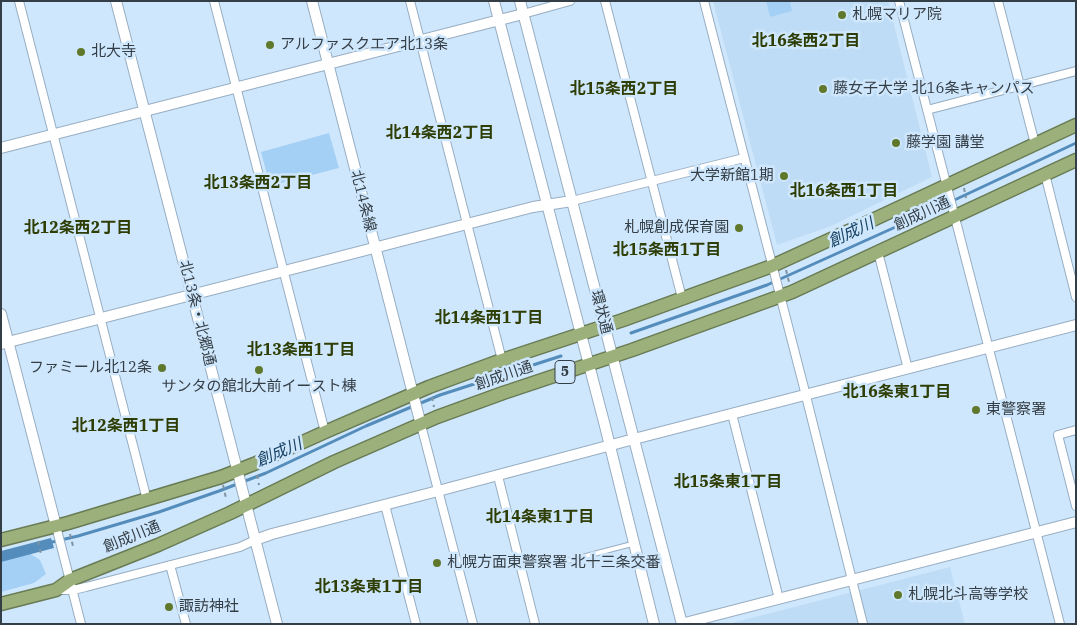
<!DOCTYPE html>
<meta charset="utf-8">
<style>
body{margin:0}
#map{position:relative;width:1077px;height:625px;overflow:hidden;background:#cfe7fc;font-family:"IBM Plex Serif",serif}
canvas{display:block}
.frame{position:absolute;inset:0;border:2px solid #343e46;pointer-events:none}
</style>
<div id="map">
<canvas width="1077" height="625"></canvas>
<div class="frame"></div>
</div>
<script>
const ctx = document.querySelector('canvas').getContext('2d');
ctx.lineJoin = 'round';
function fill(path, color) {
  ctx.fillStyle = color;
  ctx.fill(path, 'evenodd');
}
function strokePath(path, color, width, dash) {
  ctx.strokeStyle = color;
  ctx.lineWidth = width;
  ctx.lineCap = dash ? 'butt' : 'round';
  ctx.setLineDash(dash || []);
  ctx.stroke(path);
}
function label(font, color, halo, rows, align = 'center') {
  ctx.font = font + ' "IBM Plex Serif","Noto Sans JP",serif';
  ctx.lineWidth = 5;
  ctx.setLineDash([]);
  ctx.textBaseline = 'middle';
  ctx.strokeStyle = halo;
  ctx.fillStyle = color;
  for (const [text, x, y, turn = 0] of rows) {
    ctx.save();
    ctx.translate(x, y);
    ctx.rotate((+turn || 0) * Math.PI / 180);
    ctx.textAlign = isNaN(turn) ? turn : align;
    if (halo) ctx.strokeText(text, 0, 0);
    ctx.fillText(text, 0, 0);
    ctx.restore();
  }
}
fill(new Path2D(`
 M713,1H888L932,177L831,226L777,245Z
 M950,567L965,624H728Z`), '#bedcf5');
fill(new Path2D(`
 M766,1H790L792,11L770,17Z
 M329,133L339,168L270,186L261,152Z
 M29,553L40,560L46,574L34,583L1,592V558Z`), '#a5d0f5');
fill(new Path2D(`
 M51,538L54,548L1,562V551Z`), '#548dbc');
strokePath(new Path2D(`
 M631,333L767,285L931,211L1076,143
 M48,543L78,536L159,512L219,491L266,473L366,426L440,395L561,356`), '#548dbc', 3);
const service = new Path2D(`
 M563,562L632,544`);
const minor = new Path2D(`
 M19,1L147,500
 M214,1L325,432
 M410,1L502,360
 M605,1L682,298
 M704,1L803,384L863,624
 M899,1L1060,624
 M998,1L1035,144
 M523,14L570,1
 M927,110L1076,71
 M1045,174L1076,297
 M572,201L744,158
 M878,252L908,369
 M732,414L779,599
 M421,425L473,624
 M1076,430L1058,435L1076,506
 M498,476L535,624
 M385,505L416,624
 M56,526L81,624
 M170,565L186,624
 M57,590H73L86,587L240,547L255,540`);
const tertiary = new Path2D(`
 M116,1L277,624
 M312,1L421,425
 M494,1L605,426L654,624
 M520,1L682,624
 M1,148L523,14
 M1,314L56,526
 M1,344L533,207L572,201
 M255,540L272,534L438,491L634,439L1076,325
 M681,624L1076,522`);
const trunk = new Path2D(`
 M1,540L68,523L221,477L254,464L325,432L429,387L502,360L623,320L772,266L864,224L1076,125
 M1,604L56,590L70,580L158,545L230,513L334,462L437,417L503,393L632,350L792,292L1076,160`);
strokePath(service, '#97adc2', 6);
strokePath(minor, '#97adc2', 10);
strokePath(tertiary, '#97adc2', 12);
strokePath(trunk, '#687b54', 15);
strokePath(new Path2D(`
 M964,188L966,198
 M935,204L938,214
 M786,270L789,282
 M432,397L434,407
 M257,475L259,485
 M70,534L73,546
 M38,541L41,554`), '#8192a0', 2, [4, 4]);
strokePath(service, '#fff', 4);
strokePath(minor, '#fff', 8);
strokePath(tertiary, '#fff', 10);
strokePath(trunk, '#9cb07c', 12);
strokePath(new Path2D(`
 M223,485L226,498`), '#8192a0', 2, [4, 4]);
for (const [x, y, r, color] of [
 [842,15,5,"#5f782b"],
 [270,45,5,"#5f782b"],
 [81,52,5,"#5f782b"],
 [823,89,5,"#5f782b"],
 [896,143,5,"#5f782b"],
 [784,176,5,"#5f782b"],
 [739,228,5,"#5f782b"],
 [162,368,5,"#5f782b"],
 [259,370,5,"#5f782b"],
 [976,410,5,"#5f782b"],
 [437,563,5,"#5f782b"],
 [898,595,5,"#5f782b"],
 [169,607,5,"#5f782b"]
]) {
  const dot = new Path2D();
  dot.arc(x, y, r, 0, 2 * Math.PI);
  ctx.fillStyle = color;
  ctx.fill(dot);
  strokePath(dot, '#cfe7fc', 2);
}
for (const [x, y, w] of [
 [565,372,20]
]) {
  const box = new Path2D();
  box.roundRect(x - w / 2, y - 11.5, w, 23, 4);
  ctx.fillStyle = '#cfe7fc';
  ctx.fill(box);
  strokePath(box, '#343e46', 1);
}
label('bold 14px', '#343e46', null, [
 ["5",565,372]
]);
label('15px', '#343e46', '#cfe7fc', [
 ["札幌マリア院",852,15],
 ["アルファスクエア北13条",280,45],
 ["北大寺",91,52],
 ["藤女子大学 北16条キャンパス",833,89],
 ["藤学園 講堂",906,143],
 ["大学新館1期",774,176,"right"],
 ["札幌創成保育園",729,228,"right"],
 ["ファミール北12条",152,368,"right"],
 ["サンタの館北大前イースト棟",259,387,"center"],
 ["東警察署",986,410],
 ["札幌方面東警察署 北十三条交番",447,563],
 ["札幌北斗高等学校",908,595],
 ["諏訪神社",179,607]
], 'left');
label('15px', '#343e46', '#cfe7fc', [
 ["北14条線",363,201,76],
 ["創成川通",922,214,-25],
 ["環状通",601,312,75],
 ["北13条・北郷通",197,313,76],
 ["創成川通",504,376,-19],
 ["創成川通",132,537,-22]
]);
label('bold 16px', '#2e3e05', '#cfe7fc', [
 ["北16条西2丁目",806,41],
 ["北15条西2丁目",624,89],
 ["北14条西2丁目",440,133],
 ["北13条西2丁目",258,183],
 ["北16条西1丁目",844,191],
 ["北12条西2丁目",78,228],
 ["北15条西1丁目",667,250],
 ["北14条西1丁目",489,318],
 ["北13条西1丁目",301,350],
 ["北16条東1丁目",897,392],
 ["北12条西1丁目",126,426],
 ["北15条東1丁目",728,482],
 ["北14条東1丁目",540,517],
 ["北13条東1丁目",369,587]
]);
label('italic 16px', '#174263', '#cfe7fc', [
 ["創成川",851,233,-25],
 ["創成川",279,453,-23]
]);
</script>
